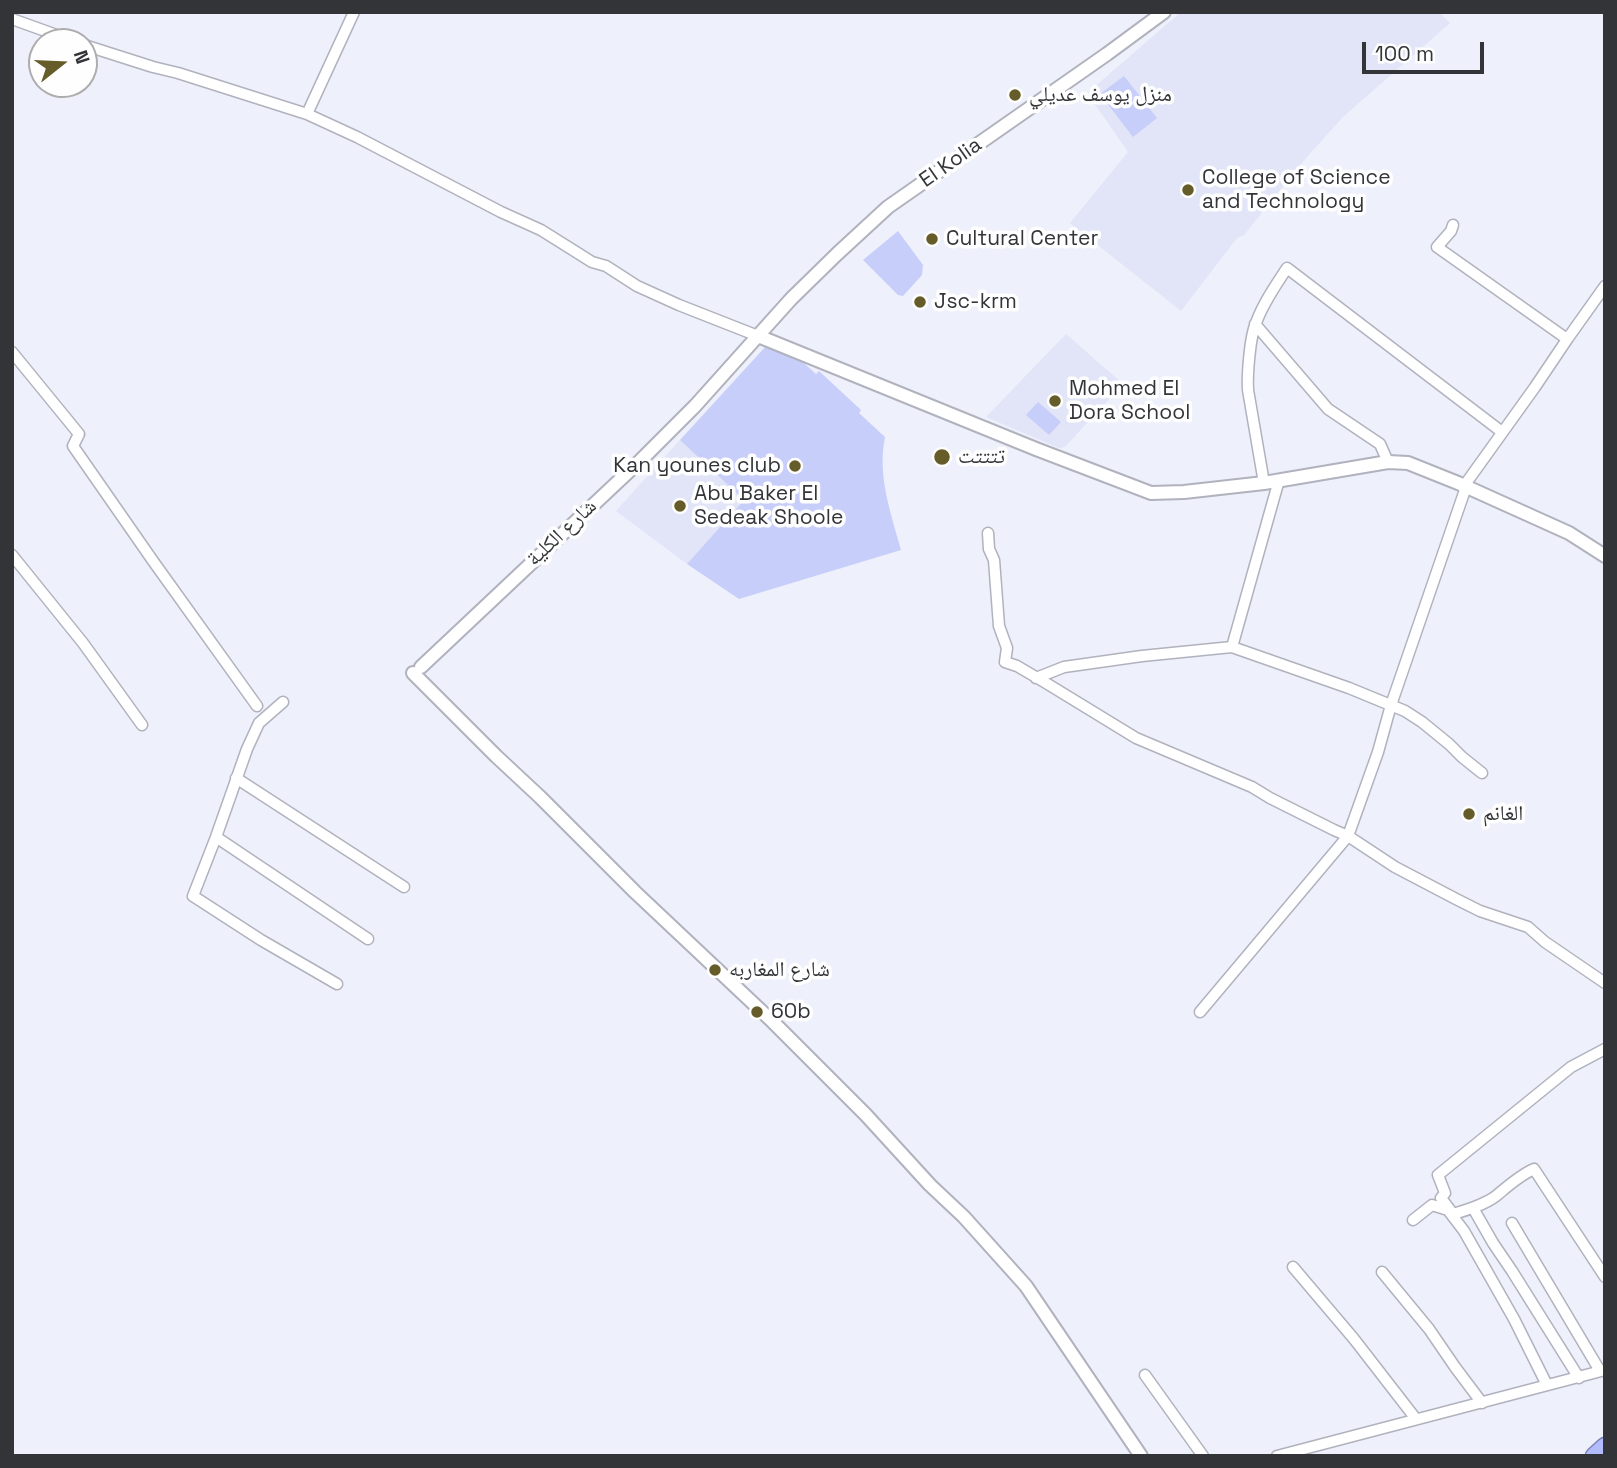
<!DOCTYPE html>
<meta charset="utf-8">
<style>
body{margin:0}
#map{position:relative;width:1617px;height:1468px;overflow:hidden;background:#eef0fb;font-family:"Space Grotesk",sans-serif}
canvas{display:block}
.frame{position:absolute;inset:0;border:14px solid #333438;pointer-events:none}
.north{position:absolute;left:28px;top:28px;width:70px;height:70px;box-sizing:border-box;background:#fefefe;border:2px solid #adadaf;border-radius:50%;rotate:72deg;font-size:19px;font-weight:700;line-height:28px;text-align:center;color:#333438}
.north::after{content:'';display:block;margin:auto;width:24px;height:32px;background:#655c29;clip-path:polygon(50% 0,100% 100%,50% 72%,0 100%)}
.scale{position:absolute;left:1362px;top:42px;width:122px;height:32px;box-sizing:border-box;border:4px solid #333438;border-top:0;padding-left:9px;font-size:21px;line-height:24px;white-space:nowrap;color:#333438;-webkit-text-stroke:5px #fefefe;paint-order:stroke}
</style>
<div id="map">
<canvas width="1617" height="1468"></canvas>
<div class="frame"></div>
<div class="north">N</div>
<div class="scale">100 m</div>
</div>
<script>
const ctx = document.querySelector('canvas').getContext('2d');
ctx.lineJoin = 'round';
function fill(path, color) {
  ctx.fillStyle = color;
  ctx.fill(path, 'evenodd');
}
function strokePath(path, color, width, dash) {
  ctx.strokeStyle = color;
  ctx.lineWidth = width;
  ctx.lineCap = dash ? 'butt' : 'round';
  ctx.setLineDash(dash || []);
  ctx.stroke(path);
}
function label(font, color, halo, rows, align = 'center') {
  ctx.font = font + ' "Space Grotesk","Noto Naskh Arabic",sans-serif';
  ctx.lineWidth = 7;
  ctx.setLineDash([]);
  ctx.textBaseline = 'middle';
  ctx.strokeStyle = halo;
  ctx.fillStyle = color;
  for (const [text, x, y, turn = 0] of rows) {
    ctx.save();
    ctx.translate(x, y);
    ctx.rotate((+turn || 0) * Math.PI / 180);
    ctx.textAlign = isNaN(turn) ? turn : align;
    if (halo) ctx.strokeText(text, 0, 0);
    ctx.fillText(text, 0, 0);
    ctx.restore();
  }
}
fill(new Path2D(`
 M1181,12H1439L1450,23L1343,117L1306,158L1244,235L1237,238L1181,311L1070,223L1128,152L1090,97L1092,89Z
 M1066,334L1123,384L1065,447L1059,448L986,417Z
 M680,440L744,500L687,564L616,511Z`), '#e1e5f7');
fill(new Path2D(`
 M1124,76L1157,118L1133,137L1100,94Z
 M898,231L923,265L922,275L903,296L898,295L863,260Z
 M767,345L785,346L816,374L819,371L861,410L859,413L885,437C877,476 891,513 901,550L739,599L687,564L744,500L680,440Z
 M1038,402L1061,422L1049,435L1026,415Z`), '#c7cef9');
const minor = new Path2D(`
 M12,19L76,42
 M84,45L153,67L178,73L307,114L357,137L501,212L541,230L592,262L606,266L637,286L679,305L758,336
 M307,114L354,12
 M1453,225L1451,231L1437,247L1567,339
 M1255,324L1328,409L1380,444L1388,462
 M12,352L79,434L73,446L153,561L257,706
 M1264,483L1248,390C1247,375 1250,336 1256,323C1263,303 1276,285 1287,268L1502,432
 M1464,486L1535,387L1568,338L1605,286
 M988,533L989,549L994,560L999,626L1007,648L1005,662L1017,666L1046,683L1136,738L1252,787L1270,798L1334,830L1348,836L1395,867L1456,899L1480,911L1528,927L1545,942L1605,983
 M12,555L83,643L142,725
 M1232,647L1279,480
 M1036,678L1064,667L1142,656L1232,647L1349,688L1405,711L1422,722L1449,744L1462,757L1482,773
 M283,702L259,723L247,749L216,837L193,896L261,940L337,984
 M236,778L404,887
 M216,837L368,939
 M1200,1012L1348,836L1378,752L1391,705L1466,487
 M1605,1049L1571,1067L1438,1175L1445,1193L1441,1198L1453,1214C1467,1210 1484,1205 1496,1196C1508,1186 1520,1175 1534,1169L1605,1277
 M1473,1208L1493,1243L1512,1271L1579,1378
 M1413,1220L1432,1205L1448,1210L1464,1231L1514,1319L1547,1385
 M1512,1223L1600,1371
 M1293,1267L1354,1339L1416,1419
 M1382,1272L1429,1329L1455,1367L1482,1403
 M1145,1375L1203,1456
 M1277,1456L1605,1370`);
const tertiary = new Path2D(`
 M758,336L1036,449L1151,493L1184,492L1264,483L1388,462L1408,463L1458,483L1569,533L1605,556
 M421,667L641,460L695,406L791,299L837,254L888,207L1107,54L1164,12
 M413,673L496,756L540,797L635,892L773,1022L866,1115L930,1185L964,1217L1026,1286L1141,1456`);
const trunk = new Path2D(`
 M1594,1456L1605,1446`);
strokePath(minor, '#b0b2bd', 13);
strokePath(tertiary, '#b0b2bd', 16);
strokePath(trunk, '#7981b7', 19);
strokePath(minor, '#fff', 10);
strokePath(tertiary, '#fff', 12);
strokePath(trunk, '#b2bbfc', 16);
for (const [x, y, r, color] of [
 [1015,95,7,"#655c29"],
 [1188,190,7,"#655c29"],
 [932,239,7,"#655c29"],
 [920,302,7,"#655c29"],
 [1055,401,7,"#655c29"],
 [942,457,9,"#655c29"],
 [795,466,7,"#655c29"],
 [680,506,7,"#655c29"],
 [1469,814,7,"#655c29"],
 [715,970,7,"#655c29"],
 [757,1012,7,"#655c29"]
]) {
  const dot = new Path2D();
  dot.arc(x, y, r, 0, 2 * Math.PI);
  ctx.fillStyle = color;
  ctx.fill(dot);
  strokePath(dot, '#fefefe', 2.5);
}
label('21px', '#333438', '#fefefe', [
 ["منزل يوسف عديلي",1029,95],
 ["College of Science",1202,178],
 ["and Technology",1202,202],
 ["Cultural Center",946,239],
 ["Jsc-krm",934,302],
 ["Mohmed El",1069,389],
 ["Dora School",1069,413],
 ["تتتتت",958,457],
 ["Kan younes club",781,466,"right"],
 ["Abu Baker El",694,494],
 ["Sedeak Shoole",694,518],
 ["الغانم",1483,814],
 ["شارع المغاربه",729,970],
 ["60b",771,1012]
], 'left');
label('21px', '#333438', '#fefefe', [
 ["El Kolia",951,163,-35],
 ["شارع الكلية",562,533,-43]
]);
</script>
